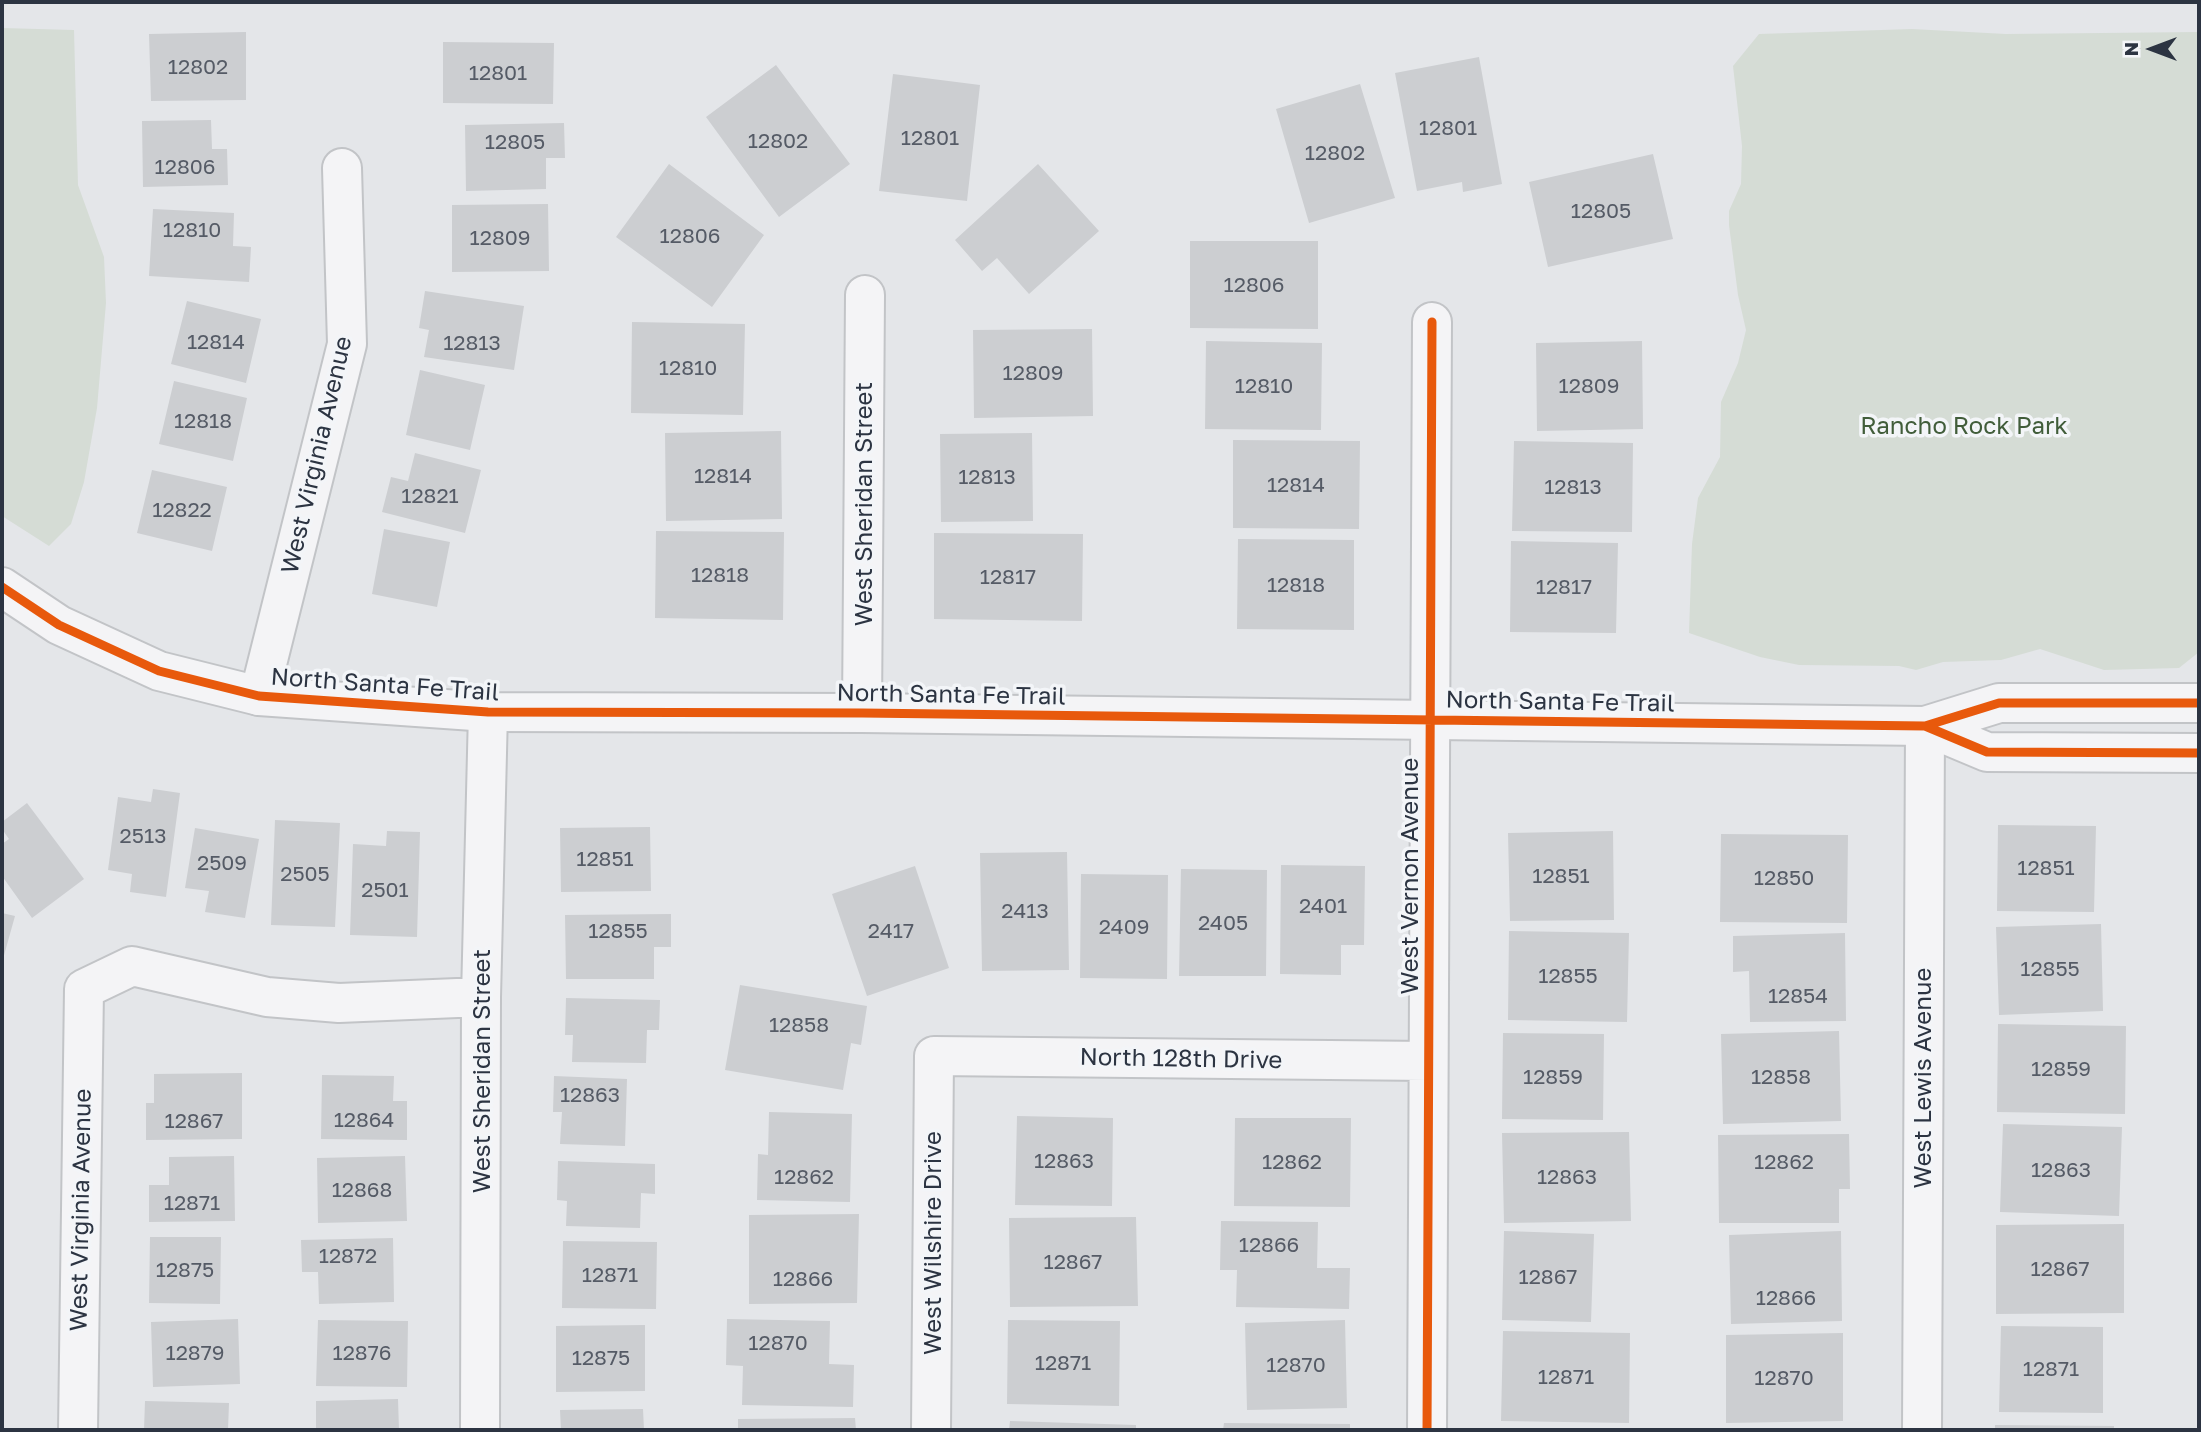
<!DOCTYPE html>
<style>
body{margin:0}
#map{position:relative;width:2201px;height:1432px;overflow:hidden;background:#e4e6e9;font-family:"Golos Text",sans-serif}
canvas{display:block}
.frame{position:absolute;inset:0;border:4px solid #2c3442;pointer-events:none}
.north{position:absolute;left:2117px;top:14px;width:70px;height:70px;-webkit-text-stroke:5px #f3f5f8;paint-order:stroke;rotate:270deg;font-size:19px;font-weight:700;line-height:28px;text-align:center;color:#2c3442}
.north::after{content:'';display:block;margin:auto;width:24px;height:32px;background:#2c3442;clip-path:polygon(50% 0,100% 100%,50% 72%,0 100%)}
</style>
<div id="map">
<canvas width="2201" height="1432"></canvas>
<div class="frame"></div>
<div class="north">N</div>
</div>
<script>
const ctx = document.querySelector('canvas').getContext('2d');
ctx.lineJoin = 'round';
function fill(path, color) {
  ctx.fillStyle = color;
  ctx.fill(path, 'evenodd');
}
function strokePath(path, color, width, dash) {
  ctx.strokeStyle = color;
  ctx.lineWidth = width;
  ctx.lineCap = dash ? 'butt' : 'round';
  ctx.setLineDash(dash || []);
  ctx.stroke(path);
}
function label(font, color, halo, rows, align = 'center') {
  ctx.font = font + ' "Golos Text",sans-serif';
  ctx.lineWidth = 7;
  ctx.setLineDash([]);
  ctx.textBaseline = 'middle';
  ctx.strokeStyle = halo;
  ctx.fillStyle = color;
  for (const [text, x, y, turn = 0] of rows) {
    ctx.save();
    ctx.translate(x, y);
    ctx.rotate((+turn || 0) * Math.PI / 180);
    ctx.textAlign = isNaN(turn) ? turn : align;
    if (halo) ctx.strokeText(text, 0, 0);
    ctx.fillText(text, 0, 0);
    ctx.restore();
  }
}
fill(new Path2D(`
 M2,28L74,30L78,185L104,257L106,303L97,408L84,482L71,524L49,546L2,516Z
 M1912,29L2006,34L2197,32L2199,101V652L2179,668L2104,670L2040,649L2001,660L1943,662L1916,670L1899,666L1799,665L1760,657L1689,633L1692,544L1698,498L1720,457L1721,402L1738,363L1746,330L1738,295L1729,225V211L1741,184L1742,146L1733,66L1759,34Z`), '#d5dcd5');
fill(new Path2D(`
 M246,32V100L151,101L149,34Z
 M443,42L554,43L553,104L443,103Z
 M1479,57L1502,184L1463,192L1462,182L1417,191L1395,73Z
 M776,65L850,164L779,217L706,117Z
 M893,74L980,85L967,201L879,191Z
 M1360,84L1395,198L1309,223L1276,109Z
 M211,120L212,149H227L228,185L143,187L142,121Z
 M564,123L565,158H546V189L466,191L465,125Z
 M1653,154L1673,239L1548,267L1529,182Z
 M669,164L764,235L712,307L616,237Z
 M1038,164L1099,231L1029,294L997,258L982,271L955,240Z
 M548,204L549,271L452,272V205Z
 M153,209L234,213L233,246L251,247L249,282L149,276Z
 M1190,241H1318V329L1190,328Z
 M425,291L524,306L514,370L424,357L429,330L419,328Z
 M187,301L261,319L246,383L171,364Z
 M632,322L745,324L743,415L631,413Z
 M1092,329L1093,416L974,418L973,330Z
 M1206,341L1322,343L1321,430L1205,429Z
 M1642,341L1643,429L1537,431L1536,343Z
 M420,370L485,385L470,450L406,435Z
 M174,381L247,398L233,461L159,444Z
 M781,431L782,519L666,521L665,433Z
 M1032,433L1033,521L941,522L940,434Z
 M1233,440L1360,441L1359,529L1233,528Z
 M1514,441L1633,443L1632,532L1512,531Z
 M415,453L481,470L465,533L382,512L391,477L408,481Z
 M152,470L227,487L212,551L137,533Z
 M384,529L450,542L437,607L372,594Z
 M656,531L784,532L783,620L655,618Z
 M934,533L1083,534L1082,621L934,619Z
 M1238,539L1354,540V630L1237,629Z
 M1511,541L1618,543L1616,633L1510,632Z
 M153,789L180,793L166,897L130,892L132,874L108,870L118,797L151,802Z
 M27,803L84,879L32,918L2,876V844L9,839L2,829V822Z
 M275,820L340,823L335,927L271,925Z
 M1998,825L2096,826L2094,912L1997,911Z
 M650,827L651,891L561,892L560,828Z
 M195,828L259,839L245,918L205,912L209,891L185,888Z
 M387,831L420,832L417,937L350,935L353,844L386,846Z
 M1613,831L1614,920L1510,921L1508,833Z
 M1721,834L1848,835L1847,923L1720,922Z
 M1067,852L1069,970L982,971L980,853Z
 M1281,865L1365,866L1364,945H1341V975L1280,974Z
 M915,866L949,968L867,996L832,894Z
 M1181,869L1267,870L1266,976H1179Z
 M1081,874L1168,875L1167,979L1080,978Z
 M2,913L15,916L3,959H2Z
 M671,914V947H654V979H566L565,915Z
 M2101,924L2103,1011L1999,1015L1996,927Z
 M1509,931L1629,933L1627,1022L1508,1020Z
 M1845,933L1846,1021L1750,1022L1749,971L1733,972V936Z
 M740,985L867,1006L861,1045L851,1043L843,1090L725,1070Z
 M566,998L660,1000L659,1030H647L646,1063L572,1062L573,1035H565Z
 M1998,1024L2126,1026L2125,1114L1997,1112Z
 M1839,1031L1841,1121L1723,1124L1721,1034Z
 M1503,1033L1604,1034L1603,1120L1502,1119Z
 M242,1073V1139L146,1140V1103H154V1074Z
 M322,1075L394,1076L393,1101H407V1140L321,1139Z
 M554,1076L627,1079L625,1146L560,1144L562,1112H553Z
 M769,1112L852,1114L850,1202L757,1200L758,1154L768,1155Z
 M1017,1116L1113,1118L1112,1206L1015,1205Z
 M1235,1118H1351L1350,1207L1234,1206Z
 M2003,1124L2122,1127L2119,1216L2000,1212Z
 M1629,1132L1631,1221L1504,1223L1502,1133Z
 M1849,1134L1850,1189H1839V1223H1719L1718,1135Z
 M234,1156L235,1221L149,1222V1185H169V1157Z
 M405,1156L407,1221L318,1223L317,1158Z
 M558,1161L655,1164V1194L641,1193L640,1228L566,1226L567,1201L557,1200Z
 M859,1214L857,1303L749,1304V1215Z
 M1136,1217L1138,1306L1010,1307L1009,1218Z
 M1221,1221L1318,1222L1317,1268H1350L1349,1309L1236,1307L1237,1270H1220Z
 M2124,1224V1313L1996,1314V1225Z
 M1504,1231L1594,1234L1591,1322L1502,1320Z
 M1841,1231L1842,1321L1731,1324L1729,1235Z
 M150,1237H221L220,1304L149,1303Z
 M393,1238L394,1302L319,1304L318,1272H302L301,1240Z
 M563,1241L657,1242L656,1309L562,1308Z
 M238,1319L240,1384L153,1387L151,1322Z
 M727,1319L830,1321L829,1364L854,1365L853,1407L742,1405L743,1366L726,1365Z
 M318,1320L408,1321L407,1387L316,1386Z
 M1008,1320L1120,1321L1119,1406L1007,1404Z
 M1345,1320L1347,1408L1247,1410L1245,1323Z
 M645,1325V1391L556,1392V1326Z
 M2001,1326L2103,1327V1413L1999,1412Z
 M1503,1331L1630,1333L1629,1423L1501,1421Z
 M1843,1333V1421L1726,1423V1335Z
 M398,1399L399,1430H316V1401Z
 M145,1401L229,1403L228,1430H144Z
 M643,1409L644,1430H561L560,1410Z
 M855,1418L856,1430H738V1419Z
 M1010,1421L1136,1425V1430H1009Z
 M1224,1423L1350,1424V1430H1223Z
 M1995,1425L2114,1426V1430H1995Z`), '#ccced1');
const minor = new Path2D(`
 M259,696L347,344L342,168
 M862,713L865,295
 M78,1430L84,989L132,966L267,997L339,1003L481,997
 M480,1430L481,997L488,712
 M931,1430L934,1056L1428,1061
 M1427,1430L1432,322
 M1922,1430L1925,726`);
const tertiary = new Path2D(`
 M2,587L59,625L159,671L259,696L488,712L862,713L1925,726L1999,703H2199
 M1925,726L1987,752L2199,753`);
strokePath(minor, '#c2c4c7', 42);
strokePath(tertiary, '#c2c4c7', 42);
strokePath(minor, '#f4f4f6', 38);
strokePath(tertiary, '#f4f4f6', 38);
strokePath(new Path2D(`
 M2,587L59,625L159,671L259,696L488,712L862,713L1925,726L1999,703H2199
 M1925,726L1987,752L2199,753
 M1427,1430L1432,322`), '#e8590c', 9);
label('21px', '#555b66', null, [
 ["12802",198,67],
 ["12801",498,73],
 ["12801",1448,128],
 ["12801",930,138],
 ["12802",778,141],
 ["12805",515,142],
 ["12802",1335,153],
 ["12806",185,167],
 ["12805",1601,211],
 ["12810",192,230],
 ["12806",690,236],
 ["12809",500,238],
 ["12806",1254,285],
 ["12814",216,342],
 ["12813",472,343],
 ["12810",688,368],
 ["12809",1033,373],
 ["12810",1264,386],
 ["12809",1589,386],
 ["12818",203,421],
 ["12814",723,476],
 ["12813",987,477],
 ["12814",1296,485],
 ["12813",1573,487],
 ["12821",430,496],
 ["12822",182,510],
 ["12818",720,575],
 ["12817",1008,577],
 ["12818",1296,585],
 ["12817",1564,587],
 ["2513",143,836],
 ["12851",605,859],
 ["2509",222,863],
 ["12851",2046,868],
 ["2505",305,874],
 ["12851",1561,876],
 ["12850",1784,878],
 ["2501",385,890],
 ["2401",1323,906],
 ["2413",1025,911],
 ["2405",1223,923],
 ["2409",1124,927],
 ["12855",618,931],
 ["2417",891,931],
 ["12855",2050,969],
 ["12855",1568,976],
 ["12854",1798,996],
 ["12858",799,1025],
 ["12859",2061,1069],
 ["12859",1553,1077],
 ["12858",1781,1077],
 ["12863",590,1095],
 ["12864",364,1120],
 ["12867",194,1121],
 ["12863",1064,1161],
 ["12862",1292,1162],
 ["12862",1784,1162],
 ["12863",2061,1170],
 ["12862",804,1177],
 ["12863",1567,1177],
 ["12868",362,1190],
 ["12871",192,1203],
 ["12866",1269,1245],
 ["12872",348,1256],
 ["12867",1073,1262],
 ["12867",2060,1269],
 ["12875",185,1270],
 ["12871",610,1275],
 ["12867",1548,1277],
 ["12866",803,1279],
 ["12866",1786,1298],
 ["12870",778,1343],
 ["12879",195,1353],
 ["12876",362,1353],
 ["12875",601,1358],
 ["12871",1063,1363],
 ["12870",1296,1365],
 ["12871",2051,1369],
 ["12871",1566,1377],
 ["12870",1784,1378]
]);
label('24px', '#415d3a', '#f3f5f8', [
 ["Rancho Rock Park",1964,426]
]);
label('24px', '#2c3442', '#f3f5f8', [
 ["West Virginia Avenue",317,455,-77],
 ["West Sheridan Street",864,504,-90],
 ["North Santa Fe Trail",385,685,4],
 ["North Santa Fe Trail",951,695,1],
 ["North Santa Fe Trail",1560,702,1],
 ["West Vernon Avenue",1410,876,-90],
 ["North 128th Drive",1181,1059,1],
 ["West Sheridan Street",482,1071,-90],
 ["West Lewis Avenue",1923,1078,-90],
 ["West Virginia Avenue",81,1210,-89],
 ["West Wilshire Drive",933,1243,-90]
]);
</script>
